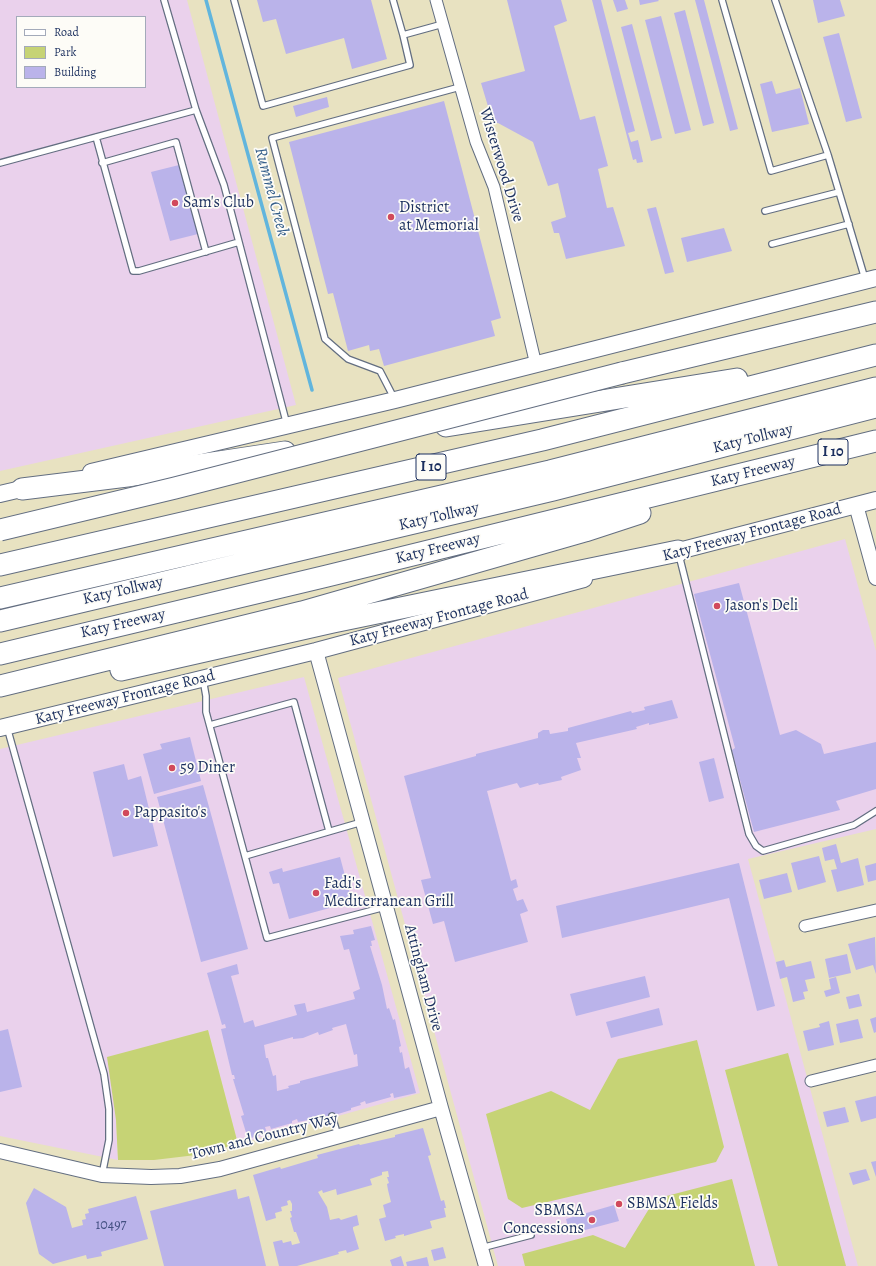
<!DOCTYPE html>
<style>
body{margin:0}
#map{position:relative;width:876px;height:1266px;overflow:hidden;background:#e8e2c1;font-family:Alegreya,serif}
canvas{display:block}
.legend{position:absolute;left:16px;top:16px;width:130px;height:72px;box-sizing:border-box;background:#fdfcf7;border:1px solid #a3aaba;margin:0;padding:5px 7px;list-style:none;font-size:12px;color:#1b2f5e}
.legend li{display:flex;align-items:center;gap:8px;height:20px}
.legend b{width:20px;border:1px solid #a3aaba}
</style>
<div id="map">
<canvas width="876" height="1266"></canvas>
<ul class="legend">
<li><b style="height:5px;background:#fff"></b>Road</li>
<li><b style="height:11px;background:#c6d375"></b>Park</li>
<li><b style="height:11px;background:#bab3ea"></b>Building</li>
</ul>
</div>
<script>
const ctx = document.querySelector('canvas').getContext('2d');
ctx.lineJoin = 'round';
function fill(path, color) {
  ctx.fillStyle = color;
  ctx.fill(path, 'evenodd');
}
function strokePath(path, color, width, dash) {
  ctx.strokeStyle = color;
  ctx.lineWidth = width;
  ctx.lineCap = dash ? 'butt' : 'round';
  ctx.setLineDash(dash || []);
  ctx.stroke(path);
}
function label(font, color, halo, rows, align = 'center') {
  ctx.font = font + ' Alegreya,serif';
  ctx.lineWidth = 3.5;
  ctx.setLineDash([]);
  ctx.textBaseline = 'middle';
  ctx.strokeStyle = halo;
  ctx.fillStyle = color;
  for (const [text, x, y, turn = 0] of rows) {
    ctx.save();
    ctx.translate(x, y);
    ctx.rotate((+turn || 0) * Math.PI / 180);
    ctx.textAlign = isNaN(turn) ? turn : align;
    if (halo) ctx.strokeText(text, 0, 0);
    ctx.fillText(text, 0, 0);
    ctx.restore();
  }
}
fill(new Path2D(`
 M0,0H187L296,405L0,471ZM17,17H145V87H17Z
 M845,539L876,651V829L748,859L858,1266H498L338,678Z
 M304,677L420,1093L238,1144L208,1030L116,1120L118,1160L0,1136V749Z`), '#ead1ec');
fill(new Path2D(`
 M208,1030L238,1144L196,1155L154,1160H118L116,1120L107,1057Z
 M697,1040L724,1147L716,1162L522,1208L508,1199L486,1114L551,1091L590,1110L618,1059Z
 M788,1053L846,1266H778L725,1070Z
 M732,1179L755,1266H525L522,1254L593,1235L625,1248L655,1199Z`), '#c6d375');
strokePath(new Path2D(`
 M206,0L312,390`), '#61b5dd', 3.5);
fill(new Path2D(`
 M257,0H371L387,59L352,69L344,38L286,54L276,19L263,22Z
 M507,0H561L567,21L554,26L580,120L595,116L608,166L598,169L607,208L613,207L625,246L566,259L559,233H554L551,222L566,217L558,183L548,186L533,142L498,123H493L481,83L525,71Z
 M592,0H601L635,131L628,133L631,142L638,140L643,162L637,163L636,159L633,160Z
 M613,0H625L628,9L617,12Z
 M639,0H658L659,1L640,5Z
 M695,0H704L738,129L730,131Z
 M813,0H840L845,16L818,23Z
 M685,10L714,123L703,126L674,13Z
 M661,16L691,130L675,134L645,20Z
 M632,24L662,138L651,141L621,27Z
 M839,33L862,118L846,122L823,37Z
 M772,81L776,94L800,88L809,124L772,132L760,84Z
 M327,97L329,107L296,117L293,106Z
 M444,101L501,318L491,321L495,336L384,366L379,349L370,351L369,345L348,351L333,293L328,294L289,142Z
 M179,165L198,234L170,241L151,172Z
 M656,207L674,272L665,274L647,209Z
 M724,228L732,251L687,262L681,238Z
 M739,583L780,735L796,730L821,744L824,754L876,742V789L836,801L840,810L754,832L732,750L735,748L694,594Z
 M672,700L678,718L649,725V723L636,727L637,729L576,743L581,758H577L581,770L561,777L562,780L539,785L538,783L520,788L517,783L487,791L511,881L516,879L518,887L513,889L517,901L523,899L528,911L520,914L528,942L455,962L444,921L433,924L421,880L431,878L404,776L476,756V754L538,738V733L543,730H549L550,734L568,731V728L631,711L632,713L645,710L644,707Z
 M190,737L201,781L154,794L143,754L162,749L160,744Z
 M714,758L724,798L709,802L699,762Z
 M124,764L128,780L141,776L158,846L113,857L93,772Z
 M203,785L248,949L201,962L157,797Z
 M836,844L841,863L858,858L864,885L837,892L831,870L837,869L834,859L825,861L822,848Z
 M819,856L826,882L798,890L791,863Z
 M340,857L352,902L289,919L279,883L273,884L269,872L282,868L283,872Z
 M739,863L775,1006L757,1011L729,898L562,938L556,906Z
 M876,863V880L868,882L865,866Z
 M787,873L792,892L764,899L759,880Z
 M371,926L375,940L371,941L372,946H370L382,985L387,1009L389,1008L393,1020L395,1019L401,1046L399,1047L400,1053L402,1052L405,1069L409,1067L416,1093L394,1098L393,1093L390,1094L391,1097L366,1104L365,1101L360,1103L361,1105L351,1108V1110L309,1123L308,1120L298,1122L297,1119L292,1121V1123L271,1129L270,1126L265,1127L267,1133L248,1139L241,1116L244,1115L233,1079H235L234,1075H232L221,1029L226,1028L225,1024L222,1025L207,973L237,964L239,974L231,976L244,1023L253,1020L255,1027L297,1015L294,1005L305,1003L307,1012L355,999L353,992L360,989L349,949L344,950L340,936L354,934L353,930ZM346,1024L354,1055L357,1054L358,1066L300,1081V1083L288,1086L289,1088L277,1091L276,1075L273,1076L268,1058H266L264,1045L293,1037V1039L303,1038L318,1032L319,1035L333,1030L332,1028Z
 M875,937L876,974L873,965L856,970L848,944Z
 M847,954L851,973L829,978L825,959Z
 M784,960L786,967L811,961L815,978L805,980L808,991L803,992L805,999L793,1002L787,977L780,979L776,962Z
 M645,976L650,997L576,1016L570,994Z
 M836,977L840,993L826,997L824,991L831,989L829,979Z
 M859,994L862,1006L849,1009L846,997Z
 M659,1008L663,1025L611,1038L606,1022Z
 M876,1017V1032L874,1033L870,1019Z
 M858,1019L863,1038L840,1043L836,1024Z
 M829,1021L834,1045L808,1051L803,1031L820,1027L819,1024Z
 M8,1029L22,1087L0,1092V1031Z
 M876,1096V1118L861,1122L855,1101Z
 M845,1107L849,1122L827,1127L823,1112Z
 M423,1128L431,1155L428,1156L441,1201L444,1200L446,1208H444L446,1217L430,1221L432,1228L404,1236V1234L395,1236L396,1238L385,1241L379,1219L386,1217L383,1205L391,1202L388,1190L387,1184L389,1183L387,1177H389L388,1171L382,1172V1175L370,1179L372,1185L337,1195L336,1189L323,1193L322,1190L318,1192L327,1207L330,1220L339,1218L341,1220L357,1215L359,1225L353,1227V1229L359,1249L347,1253L346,1250L338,1252L339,1254L297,1266H279L273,1242L282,1240L283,1243L291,1241L292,1245L300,1243L296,1232H294L290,1218L292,1217L290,1211H292V1204L290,1200L287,1201L288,1205L281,1207L282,1211L275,1213L276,1218L266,1221L253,1175L280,1167L281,1169L318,1158L317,1155L359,1144L360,1145L395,1137V1135Z
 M876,1161V1177L871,1162Z
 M866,1169L870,1180L853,1185L849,1173Z
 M34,1188L66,1207L72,1228L83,1225L82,1220L86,1219L85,1214L89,1213L88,1209L136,1196L148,1239L101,1252L102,1256L87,1259L86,1255L53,1264L39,1254L26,1203Z
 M236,1189L238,1199L249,1196L266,1266H164L150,1211Z
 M614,1205L619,1221L570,1234L566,1219Z
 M443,1247L446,1258L434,1261L431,1250Z
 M401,1256L404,1266H392L390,1260Z
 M427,1257L429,1266H407L406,1262Z`), '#bab3ea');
const service = new Path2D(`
 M164,0L196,110L224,185L287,425
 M234,0L263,106L410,65L403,35L443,24
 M393,0L403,35
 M722,0L771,171L828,155
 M775,0L828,155L865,279
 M96,137L133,271H139L239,242
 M0,163L196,110
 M102,163L176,142L206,252
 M765,211L839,192
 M772,244L849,224
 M394,398L380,371L348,359L325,339L272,138L460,87
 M679,555L749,834L756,846L763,851L854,825L876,811
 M203,679L206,696V712L267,938L385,907
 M210,725L294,702L329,831
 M7,727L104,1074L109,1109V1140L102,1175
 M245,856L362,822
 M332,1116L338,1136
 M481,1248L531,1235`);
const minor = new Path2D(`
 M436,0L476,142L494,187L536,365
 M805,926L876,910
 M811,1081L876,1065`);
const tertiary = new Path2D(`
 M856,505L876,578
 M316,651L441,1108L486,1266
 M0,1151L102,1175L151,1177L180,1176L220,1169L441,1108`);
const secondary = new Path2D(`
 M91,472L395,400L876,278
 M0,494L34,486
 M667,554L876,500
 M0,728L316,651L584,579`);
const motorway = new Path2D(`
 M622,373L876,312
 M446,426L737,379
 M22,489L127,476L285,452
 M0,565L542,440L876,355
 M0,598L550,471L876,388
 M0,621L553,490L876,407
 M0,654L327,576L876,441
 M121,670L333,622L678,551
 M0,686L302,612L585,531L640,513`);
strokePath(service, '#636e81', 8);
strokePath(minor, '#636e81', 13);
strokePath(tertiary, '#636e81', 16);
strokePath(secondary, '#636e81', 18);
strokePath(motorway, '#636e81', 23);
strokePath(service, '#fff', 5.5);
strokePath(minor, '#fff', 11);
strokePath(tertiary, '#fff', 14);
strokePath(secondary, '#fff', 16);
strokePath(motorway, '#fff', 21);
const motorwayBridge = new Path2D(`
 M0,530L175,488L622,373`);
strokePath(motorwayBridge, '#636e81', 23, []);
strokePath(motorwayBridge, '#fff', 21);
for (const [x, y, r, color] of [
 [175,203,4,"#d1495b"],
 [391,217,4,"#d1495b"],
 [717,606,4,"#d1495b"],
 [172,768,4,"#d1495b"],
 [126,813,4,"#d1495b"],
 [316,893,4,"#d1495b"],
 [619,1204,4,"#d1495b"],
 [592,1220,4,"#d1495b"]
]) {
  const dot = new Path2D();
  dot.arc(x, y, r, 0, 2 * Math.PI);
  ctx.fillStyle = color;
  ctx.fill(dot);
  strokePath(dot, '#fdfcf7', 1.5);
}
label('14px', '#435081', null, [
 ["10497",111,1226]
]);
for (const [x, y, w] of [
 [833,452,30],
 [431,467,30]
]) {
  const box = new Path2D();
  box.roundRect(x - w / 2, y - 13, w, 26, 3);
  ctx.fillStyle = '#fdfcf7';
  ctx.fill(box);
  strokePath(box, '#1b2f5e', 1);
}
label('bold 15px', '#1b2f5e', null, [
 ["I 10",833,452],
 ["I 10",431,467]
]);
label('16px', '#1b2f5e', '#fdfcf7', [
 ["Wisterwood Drive",501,165,73],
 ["Katy Tollway",753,439,-14],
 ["Katy Freeway",753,472,-14],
 ["Katy Tollway",439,517,-13],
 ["Katy Freeway Frontage Road",752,533,-15],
 ["Katy Freeway",438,549,-14],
 ["Katy Tollway",123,591,-13],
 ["Katy Freeway Frontage Road",439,618,-15],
 ["Katy Freeway",123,624,-13],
 ["Katy Freeway Frontage Road",125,698,-14],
 ["Attingham Drive",423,978,75],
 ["Town and Country Way",264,1137,-14]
]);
label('16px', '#1b2f5e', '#fdfcf7', [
 ["Sam's Club",183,203],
 ["District",399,208],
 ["at Memorial",399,226],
 ["Jason's Deli",725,606],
 ["59 Diner",180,768],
 ["Pappasito's",134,813],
 ["Fadi's",324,884],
 ["Mediterranean Grill",324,902],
 ["SBMSA Fields",627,1204],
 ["SBMSA",584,1211,"right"],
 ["Concessions",584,1229,"right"]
], 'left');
label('italic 17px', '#345e8a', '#fdfcf7', [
 ["Rummel Creek",271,192,75]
]);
</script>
